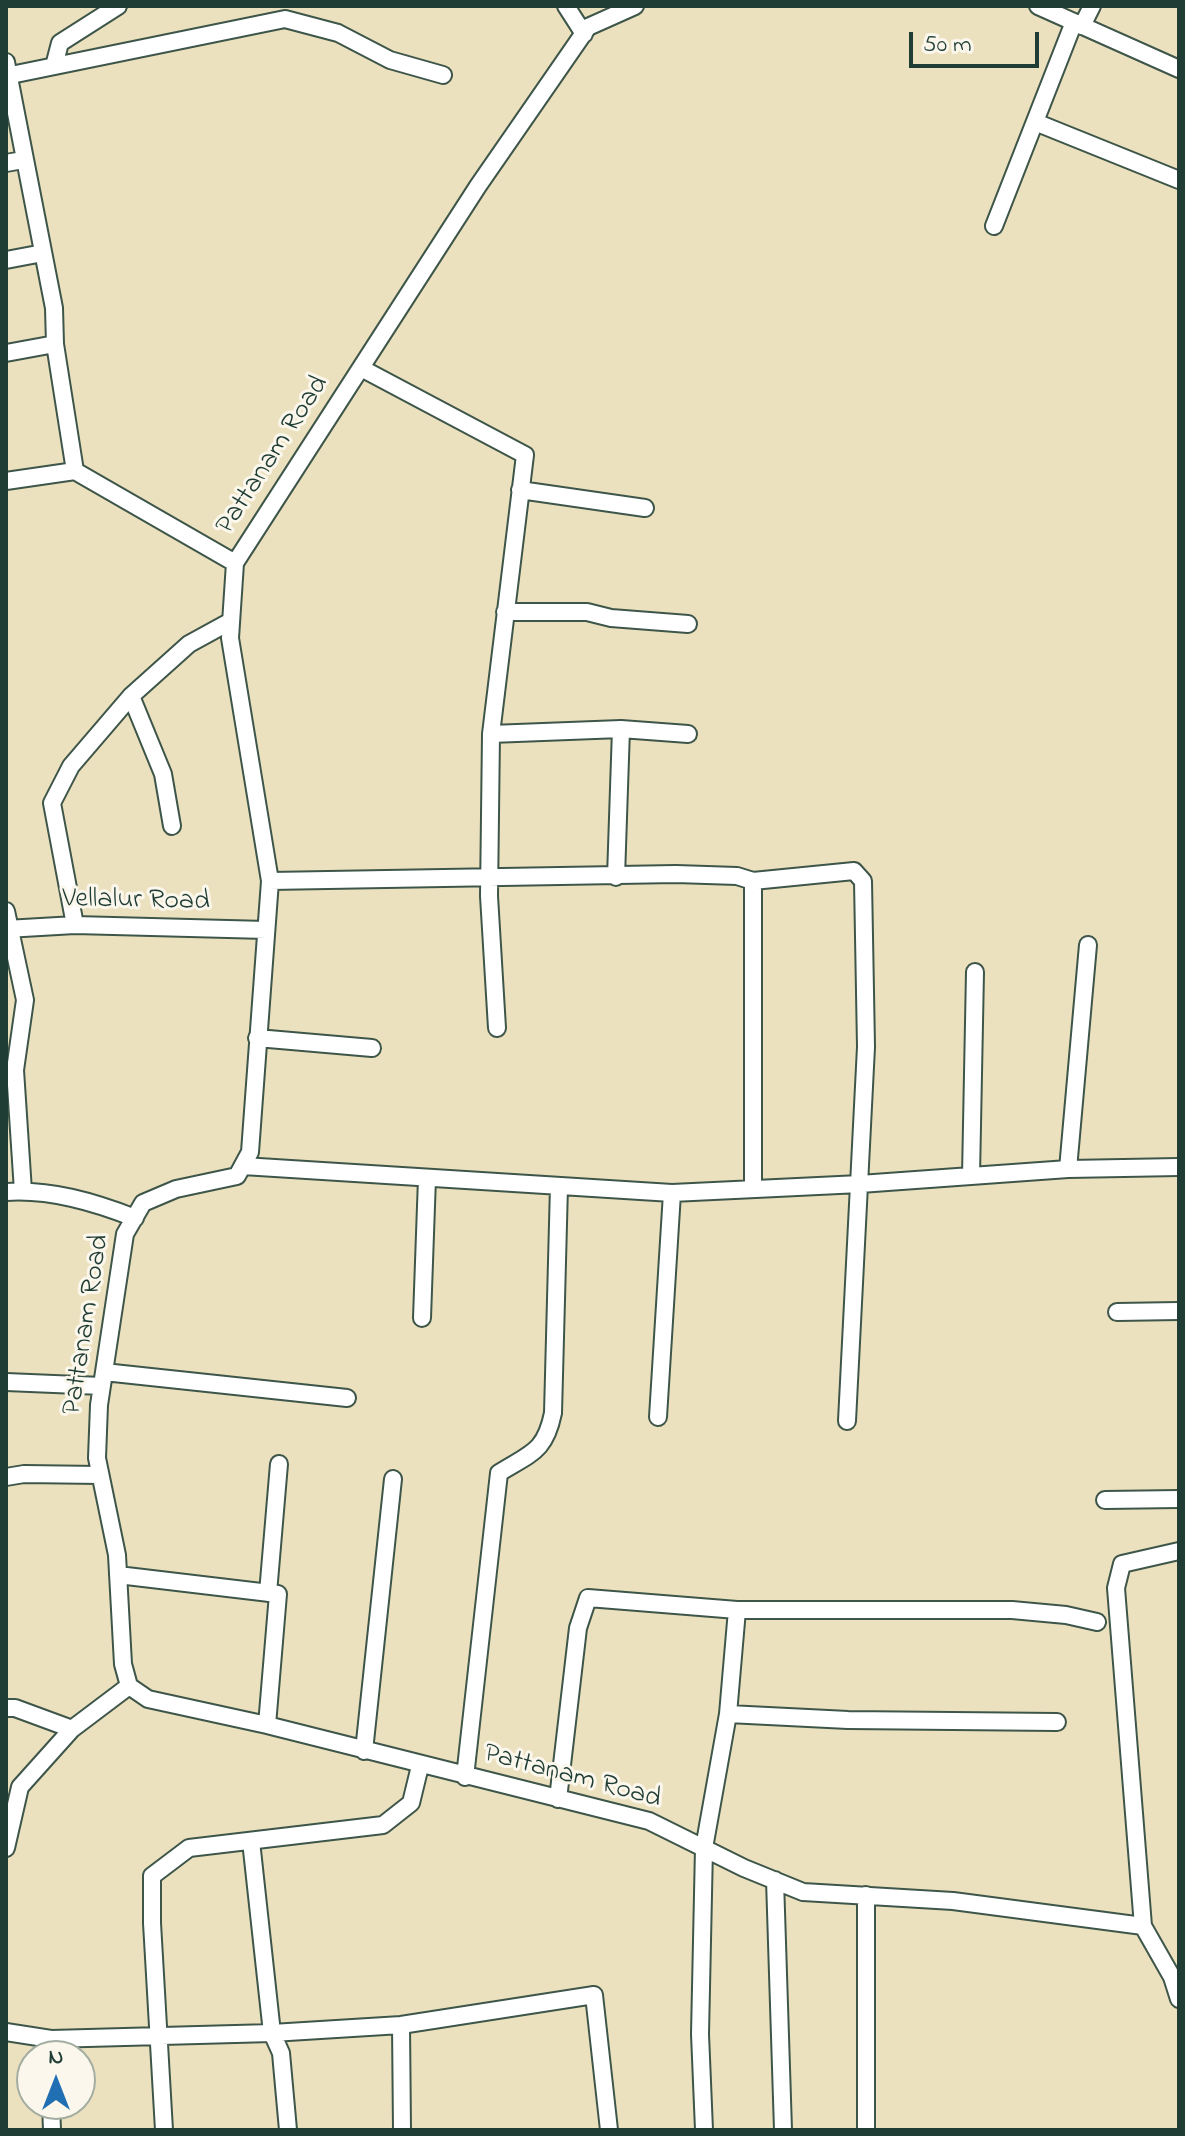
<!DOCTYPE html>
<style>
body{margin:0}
#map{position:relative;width:1185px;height:2136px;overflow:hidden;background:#ece1bf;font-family:"Indie Flower",sans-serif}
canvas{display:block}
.frame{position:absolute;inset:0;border:8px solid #1f3d34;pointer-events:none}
.north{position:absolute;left:16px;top:2040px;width:80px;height:80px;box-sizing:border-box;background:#fbf7ec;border:2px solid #a3ada2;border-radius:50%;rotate:0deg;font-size:22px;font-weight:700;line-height:32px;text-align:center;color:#1f3d34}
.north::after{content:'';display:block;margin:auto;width:28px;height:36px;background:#1f6fb2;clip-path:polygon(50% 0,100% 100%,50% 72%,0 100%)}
.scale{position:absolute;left:909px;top:32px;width:130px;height:36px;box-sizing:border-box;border:4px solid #1f3d34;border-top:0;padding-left:10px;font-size:24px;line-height:28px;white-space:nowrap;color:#1f3d34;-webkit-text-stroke:6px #fbf7ec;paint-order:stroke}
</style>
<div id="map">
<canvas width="1185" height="2136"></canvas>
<div class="frame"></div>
<div class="north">N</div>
<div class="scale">50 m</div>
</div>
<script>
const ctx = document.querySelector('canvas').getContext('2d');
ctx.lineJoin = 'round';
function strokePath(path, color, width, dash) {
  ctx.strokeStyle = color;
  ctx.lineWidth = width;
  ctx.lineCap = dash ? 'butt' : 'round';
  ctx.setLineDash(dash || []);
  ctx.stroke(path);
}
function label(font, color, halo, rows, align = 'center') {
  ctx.font = font + ' "Indie Flower",sans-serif';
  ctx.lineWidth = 6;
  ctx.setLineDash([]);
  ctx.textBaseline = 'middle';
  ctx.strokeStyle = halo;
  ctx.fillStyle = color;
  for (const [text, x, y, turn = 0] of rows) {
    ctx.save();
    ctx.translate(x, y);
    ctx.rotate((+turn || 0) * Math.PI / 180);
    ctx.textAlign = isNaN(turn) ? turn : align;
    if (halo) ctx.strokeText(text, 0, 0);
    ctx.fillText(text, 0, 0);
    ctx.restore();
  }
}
const minor = new Path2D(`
 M566,6L584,34
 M635,6L588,27L478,186L235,563L230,638L270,881L250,1152L237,1176L176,1189L143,1203L125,1234L99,1405L97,1458L117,1555L123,1664L129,1686L148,1699L267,1725L649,1821L744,1868L803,1892L953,1901L1143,1926L1172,1977L1179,1999
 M1038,6L1179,69
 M1082,26L1092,6
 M6,62L54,308L55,344L75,471
 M54,66L60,43L118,6
 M6,76L285,19L338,33L390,60L443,75
 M1035,122L1179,180
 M6,163L23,160
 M994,226L1074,22
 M6,260L43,253
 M6,353L55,344
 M361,368L525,455L491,734L489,896L497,1028
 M6,481L75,471L235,563
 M520,490L645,508
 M505,612H587L611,618L688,624
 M131,696L163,774L172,826
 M491,734L621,729L688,734
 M616,877L621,729
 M270,881L676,874L737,876L753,881L854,871L863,881L866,1047L847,1421
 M753,881V1189
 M6,911L25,1000L15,1070L23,1191
 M75,925L52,803L71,766L131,696L189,644L231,621
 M6,929L75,925L266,930
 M257,1038L372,1048
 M243,1166L672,1193L860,1184L1068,1169L1179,1167
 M1068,1169L1088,945
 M971,1176L975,972
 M6,1192C50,1189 94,1202 135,1218
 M1117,1312L1179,1311
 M422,1318L427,1178
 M104,1372L347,1398
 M6,1382L102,1386
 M658,1417L672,1193
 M6,1477L24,1474L100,1475
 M1105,1500L1179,1499
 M118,1575L278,1594L267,1725
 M268,1593L279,1464
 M6,1708H15L72,1729
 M728,1714L848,1720L1057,1722
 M364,1751L393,1479
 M465,1777L499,1473C531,1453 545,1452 553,1413L559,1186
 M558,1799L578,1628L588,1598L737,1610H1012L1066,1615L1097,1622
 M251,1841L272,2033L401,2025L594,1995L609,2130
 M6,1848L20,1787L72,1729L129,1686
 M775,1880L783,2130
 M866,1895V2130
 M1143,1926L1116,1588L1122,1564L1179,1551
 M401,2025L402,2130
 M6,2032L51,2039L272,2033L281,2053L288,2130
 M51,2039V2056
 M51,2104L52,2130
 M164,2130L152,1923V1876L189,1848L383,1825L411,1803L420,1766
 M704,2130L700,2034L704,1848L728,1714L737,1610`);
strokePath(minor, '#3e5649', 20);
strokePath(minor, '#fff', 16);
label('28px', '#1f3d34', '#fbf7ec', [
 ["Pattanam Road",274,456,-57],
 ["Vellalur Road",136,902,1],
 ["Pattanam Road",88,1325,-81],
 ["Pattanam Road",572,1778,15]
]);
</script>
